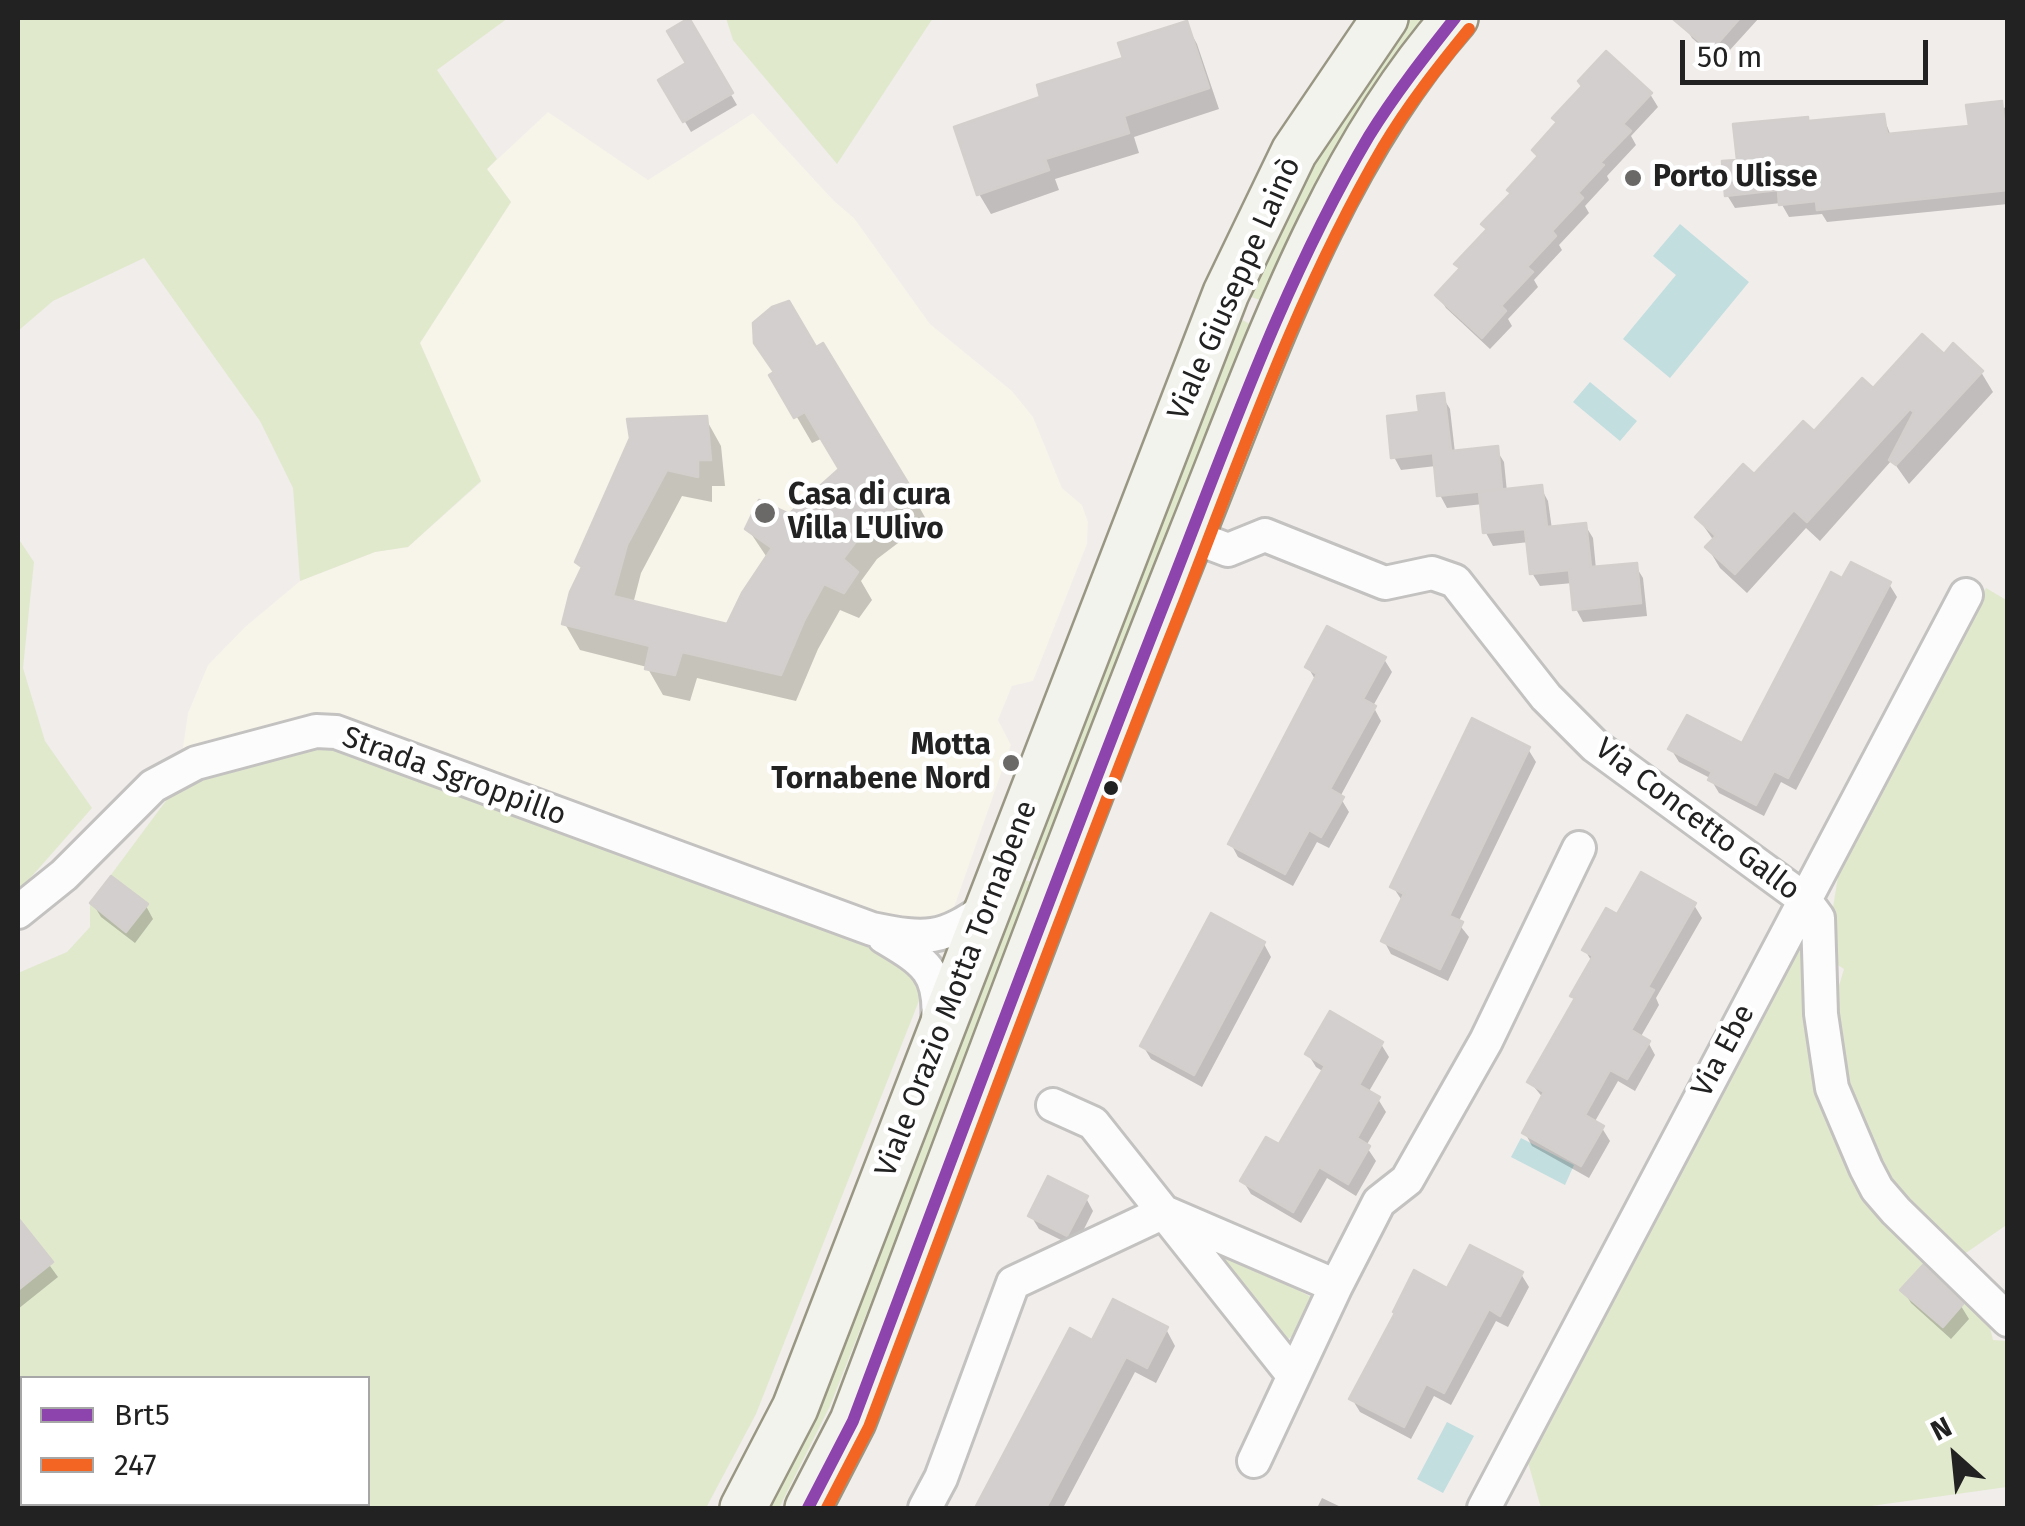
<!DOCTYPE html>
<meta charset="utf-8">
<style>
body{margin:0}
#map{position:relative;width:2025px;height:1526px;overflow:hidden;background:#f0edeb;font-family:"Fira Sans",sans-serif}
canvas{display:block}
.frame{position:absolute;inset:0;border:20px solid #222;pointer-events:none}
.legend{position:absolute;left:20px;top:1376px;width:350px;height:130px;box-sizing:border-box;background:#fff;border:2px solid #a7a7a7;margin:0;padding:12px 18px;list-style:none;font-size:30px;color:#222}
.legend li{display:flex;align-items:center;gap:20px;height:50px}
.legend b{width:50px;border:2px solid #a7a7a7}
.north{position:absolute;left:1905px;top:1406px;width:100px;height:100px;-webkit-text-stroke:8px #fff;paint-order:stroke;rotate:333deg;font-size:28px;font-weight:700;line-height:40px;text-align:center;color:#222}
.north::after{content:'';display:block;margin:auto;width:35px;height:45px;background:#222;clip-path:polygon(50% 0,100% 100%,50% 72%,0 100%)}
.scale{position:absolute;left:1680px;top:40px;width:248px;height:45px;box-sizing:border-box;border:5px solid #222;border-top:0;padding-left:12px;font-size:30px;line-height:35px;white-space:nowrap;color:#222;-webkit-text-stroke:8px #fff;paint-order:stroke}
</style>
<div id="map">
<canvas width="2025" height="1526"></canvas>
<div class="frame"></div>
<ul class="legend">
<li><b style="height:12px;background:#8e44ad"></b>Brt5</li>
<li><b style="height:12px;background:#f26522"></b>247</li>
</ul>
<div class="north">N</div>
<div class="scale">50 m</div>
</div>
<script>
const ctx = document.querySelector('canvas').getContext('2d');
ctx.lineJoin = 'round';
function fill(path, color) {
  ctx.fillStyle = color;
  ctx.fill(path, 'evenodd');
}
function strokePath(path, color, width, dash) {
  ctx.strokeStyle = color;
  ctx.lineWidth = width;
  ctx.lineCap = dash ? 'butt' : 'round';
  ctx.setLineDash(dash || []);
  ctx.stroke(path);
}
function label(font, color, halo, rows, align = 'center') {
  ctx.font = font + ' "Fira Sans",sans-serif';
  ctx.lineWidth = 9;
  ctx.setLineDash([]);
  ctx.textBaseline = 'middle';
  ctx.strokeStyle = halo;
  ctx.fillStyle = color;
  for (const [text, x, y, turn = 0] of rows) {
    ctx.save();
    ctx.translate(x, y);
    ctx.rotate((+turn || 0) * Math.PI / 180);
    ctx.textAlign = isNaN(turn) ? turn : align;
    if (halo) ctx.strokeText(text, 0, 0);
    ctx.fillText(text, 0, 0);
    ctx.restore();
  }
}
fill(new Path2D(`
 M548,112L648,180L753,113L833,200L854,218L930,324L1012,391L1033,417L1062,488L1082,505L1088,522L1087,544L1033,681L1012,686L998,720L1011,745L950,919L935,928L182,754L188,713L208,665L245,627L300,581L375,552L408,547L481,482L420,343L511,202L487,169Z`), '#f7f4e9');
fill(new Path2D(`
 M18,18H508L437,70L497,159L487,169L511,202L420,343L481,481L408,547L375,552L300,581L293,488L260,421L144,258L53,301L18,331Z
 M726,18H933L837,164L733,40Z
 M1412,18H1434L1323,178L1260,300L1245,295L1303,176L1359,89Z
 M1233,315L1250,324L1044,862L1028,857Z
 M18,538L34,562L23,668L45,741L92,808L18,892Z
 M1986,588L2008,601V1224L1960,1257L1902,1205L1852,1108L1832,1009L1844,969L1825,957L1839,870Z
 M315,743H335L869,940L895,955L924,988L756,1414L706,1508H18V973L67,952L90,927V903L168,798L198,780ZM22,1378H368V1504H22Z
 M1018,878L1036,883L830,1406L779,1508H761Z
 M1801,937L1803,997L1814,1062L1885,1223L1924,1264L1900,1290L1943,1327L1966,1301L1988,1319L1993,1340L2007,1341V1487L1857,1508H1541L1527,1459Z
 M1207,1242L1313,1298L1293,1336L1288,1339L1281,1337Z`), '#e1e9cd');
fill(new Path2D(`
 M1680,224L1749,282L1670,378L1623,339L1676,275L1653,256Z
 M1590,382L1637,421L1620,441L1573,402Z
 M1521,1138L1574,1165L1565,1185L1511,1157Z
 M1447,1422L1474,1436L1443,1493L1417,1479Z`), '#c2dedf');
fill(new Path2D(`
 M1681,18H1759L1719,62L1692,38L1684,25L1687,23Z
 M688,21L737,105L691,132L661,81L689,64Z
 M1186,24L1197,44L1219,109L1134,137L1139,153L1055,179L1059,190L991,214L979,194L1044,99L1126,59Z
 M1650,94L1658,107L1631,136L1636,145L1607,176L1609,180L1585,206L1589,213L1559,245L1562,250L1534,280L1538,287L1508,319L1512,326L1490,349L1446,308L1438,295L1461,270L1458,264L1488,231L1484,225L1513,195L1539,159L1535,151Z
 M2001,104L2003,108L2008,107V204L1827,222L1822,214L1789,217L1781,203L1735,208L1727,195L1739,162L1809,124L1883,116L1891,136L1972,128Z
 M1944,357L1981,372L1993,392L1909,484L1892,460L1820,541L1806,528L1747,593L1720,568L1708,548L1714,541L1698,518L1874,391Z
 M773,376L912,494L927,521L877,559L861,581L872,600L859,618L840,610L818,649L796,701L697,678L690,701L663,695L647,667L580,650L565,624L583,571L578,562L706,419L721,446L725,486H712V502L682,496L641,573L633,604L729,627L768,559L748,529L790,517L842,469L823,438L812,443Z
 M1442,396L1450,409L1455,453L1496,449L1504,462L1507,492L1541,488L1548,501L1552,529L1585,525L1593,538L1596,569L1635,565L1643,578L1647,616L1583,622L1576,609L1573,583L1540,586L1532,573L1529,542L1493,546L1486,533L1483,504L1447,508L1440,495L1436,466L1401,470L1394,457L1422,414Z
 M1843,581L1889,584L1897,597L1796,790L1781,782L1764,816L1719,793L1710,778L1679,762L1671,749L1743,746Z
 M1384,659L1392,672L1373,706L1381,721L1340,797L1349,812L1329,848L1317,842L1293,886L1238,857L1231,844L1316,681L1308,667Z
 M1528,749L1536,762L1458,923L1469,937L1448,981L1391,954L1384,941L1403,902L1393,887Z
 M93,904L146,906L153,919L135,943L101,917Z
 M1694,905L1702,918L1656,998L1659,1005L1640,1038L1648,1042L1655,1055L1635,1091L1618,1081L1594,1123L1602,1128L1610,1141L1589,1178L1532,1146L1525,1133L1544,1099L1530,1082L1576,1001L1573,996L1592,962L1585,950L1618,918Z
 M1264,944L1271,957L1202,1087L1151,1059L1143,1046Z
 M1381,1044L1389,1057L1368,1093L1378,1099L1386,1112L1366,1146L1376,1161L1356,1196L1327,1178L1301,1223L1251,1194L1243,1181L1280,1148L1324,1072L1316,1067L1308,1054Z
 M1086,1198L1093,1211L1075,1247L1039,1229L1031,1216Z
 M18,1222L58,1277L18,1309Z
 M1521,1274L1529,1287L1508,1327L1496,1321L1451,1405L1434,1396L1411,1439L1360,1412L1352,1399L1448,1292Z
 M1903,1290L1961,1306L1969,1319L1951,1339L1911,1303Z
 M1166,1329L1175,1346L1156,1383L1135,1372L1063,1508H978L1071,1331L1093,1343Z
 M1322,1498L1343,1508H1317Z`), '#0003');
const building = new Path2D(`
 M689,18L733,93L683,122L658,80L686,63L667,31Z
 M1672,18H1740L1711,51Z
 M1187,21L1209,88L1124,116L1129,133L1045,159L1049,170L977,195L954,127L1040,97L1037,85L1123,58L1118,43Z
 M1606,51L1652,93L1623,124L1631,131L1600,163L1604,165L1578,193L1583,198L1552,231L1556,236L1527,267L1533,272L1501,306L1506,311L1482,338L1435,295L1460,268L1454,264L1487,229L1481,224L1511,193L1507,190L1538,156L1532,150L1557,122L1552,118L1582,86L1578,81Z
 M2002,101L2004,122H2008V190L1817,210L1816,201L1779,205L1778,190L1725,196L1722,161L1737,160L1733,124L1808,117V121L1884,114L1887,134L1969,126L1966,105Z
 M789,301L816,347L823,343L914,493L863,532L843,559L858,572L844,593L824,584L804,621L781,675L682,652L675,675L645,669L650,646L562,624L570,592L582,567L575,562L630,438L627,419L707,416L711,460H698V477L667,470L627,545L613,596L727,624L742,593L772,548L745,529L759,500L789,514L839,469L805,412L794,418L769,375L774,372L754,343L753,323L772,307Z
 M1922,334L1944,354L1953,343L1983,371L1896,465L1889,460L1914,412L1910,409L1807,522L1794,510L1735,574L1705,547L1716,536L1695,517L1743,464L1754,474L1803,421L1814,431L1862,378L1873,388Z
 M1444,393L1451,451L1498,446L1502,489L1437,496L1433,453L1391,458L1387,416L1419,412L1417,396Z
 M1542,485L1547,527L1586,523L1591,567L1637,563L1641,603L1573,610L1569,570L1530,574L1525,529L1483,533L1479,492Z
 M1851,562L1891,582L1788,778L1774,771L1756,805L1708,780L1712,772L1668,749L1687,715L1742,743L1831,572L1842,578Z
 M1327,626L1386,657L1363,699L1376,706L1330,789L1344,797L1321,837L1309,830L1285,874L1228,844L1317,674L1305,667Z
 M1472,718L1530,747L1449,916L1463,922L1440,969L1381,941L1404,894L1390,887Z
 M1641,872L1696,903L1648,987L1654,990L1631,1030L1650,1041L1627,1079L1610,1070L1585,1115L1604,1126L1581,1166L1522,1133L1544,1092L1527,1082L1575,998L1570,996L1593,956L1582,950L1606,908L1617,914Z
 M111,876L148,904L126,932L90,903Z
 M1211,913L1265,942L1194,1075L1140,1046Z
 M1330,1011L1383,1042L1359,1085L1380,1097L1357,1138L1370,1146L1348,1184L1319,1167L1293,1212L1240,1181L1266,1137L1279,1144L1325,1066L1305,1054Z
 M1048,1176L1088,1196L1067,1236L1028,1216Z
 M18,1218L53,1262L18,1290Z
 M1470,1245L1523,1272L1500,1316L1489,1309L1444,1393L1426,1384L1404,1427L1349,1399L1395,1313L1393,1312L1414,1270L1447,1288Z
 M1923,1265L1963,1304L1943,1327L1900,1290Z
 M1113,1299L1168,1327L1147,1368L1126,1357L1046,1508H975L1070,1328L1092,1340Z`);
fill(building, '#d2cfce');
strokePath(building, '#d3cfcd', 2.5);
const street = new Path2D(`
 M1191,536L1228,550L1265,535L1385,583L1432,573L1455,581L1546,697L1595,746L1804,899L1818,918L1821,1014L1832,1088L1866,1168L1877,1189L1896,1211L2008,1320
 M18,912L64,875L153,786L196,763L316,731L336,732L872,929C926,940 942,941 988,907
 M884,937C924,961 942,971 938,1022
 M1053,1105L1093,1123L1293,1375
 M1254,1461L1336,1286L1379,1202L1407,1180L1486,1041L1579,848
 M925,1508L941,1478L1013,1283L1164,1212L1336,1286
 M1484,1508L1966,595`);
const secondary = new Path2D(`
 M743,1508L795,1408L1226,293L1294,152L1385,18
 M808,1508L853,1421C965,1125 1074,829 1191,536C1262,360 1328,162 1455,18`);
strokePath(street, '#c3c2c1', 38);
strokePath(secondary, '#999784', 50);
strokePath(street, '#fdfcfc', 32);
strokePath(secondary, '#f3f3ed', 45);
strokePath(new Path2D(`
 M808,1508L853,1421C956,1147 1058,873 1165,601C1227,444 1283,281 1369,136C1395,94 1425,56 1455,18`), '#8e44ad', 12);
strokePath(new Path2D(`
 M827,1508L869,1427C972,1155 1073,881 1181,610C1242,454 1298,292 1383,147C1408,105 1438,67 1469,29`), '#f26522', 12);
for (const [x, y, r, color] of [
 [1633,178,10,"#6a6968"],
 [765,513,12,"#6a6968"],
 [1011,763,10,"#6a6968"],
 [1111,788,9,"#222"]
]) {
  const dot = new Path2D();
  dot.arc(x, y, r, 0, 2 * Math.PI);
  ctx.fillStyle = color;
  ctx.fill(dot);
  strokePath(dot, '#fff', 4);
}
label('bold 30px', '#222', '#fff', [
 ["Porto Ulisse",1653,178],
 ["Casa di cura",788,496],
 ["Villa L'Ulivo",788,530],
 ["Motta",991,746,"right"],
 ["Tornabene Nord",991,780,"right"]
], 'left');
label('30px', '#222', '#fff', [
 ["Viale Giuseppe Lainò",1235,289,-66],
 ["Strada Sgroppillo",454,777,20],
 ["Via Concetto Gallo",1697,820,37],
 ["Viale Orazio Motta Tornabene",957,989,-69],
 ["Via Ebe",1724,1051,-62]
]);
</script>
